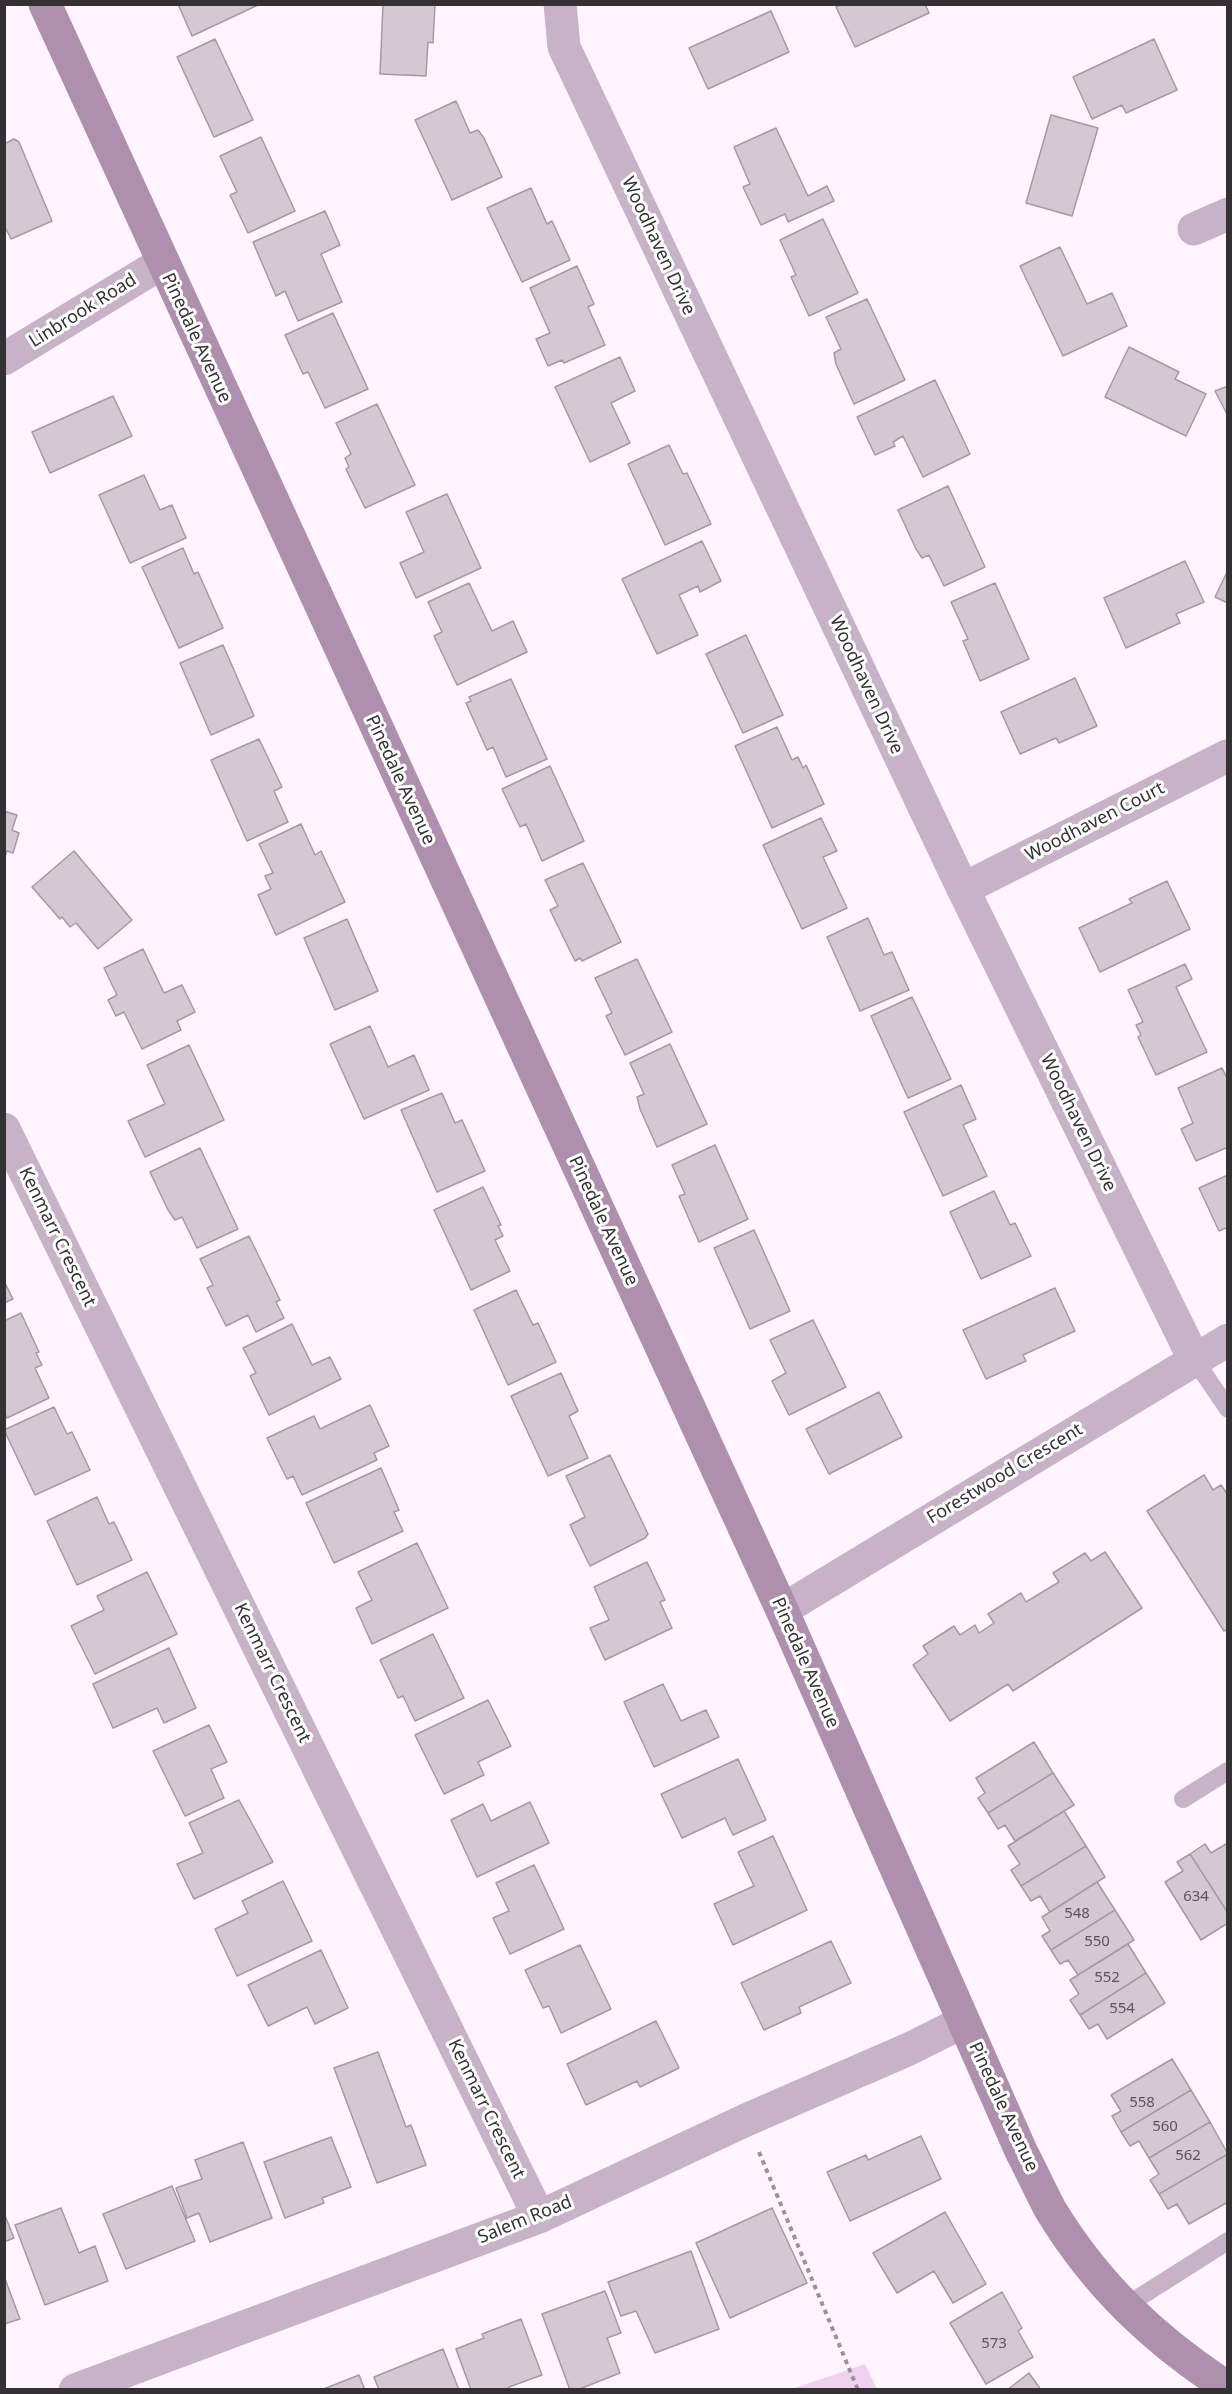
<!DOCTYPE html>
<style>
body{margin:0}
#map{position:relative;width:1232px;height:2394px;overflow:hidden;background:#fff4ff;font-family:"Noto Sans",sans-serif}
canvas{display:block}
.frame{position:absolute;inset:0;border:6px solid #343034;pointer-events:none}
</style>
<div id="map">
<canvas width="1232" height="2394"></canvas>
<div class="frame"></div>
</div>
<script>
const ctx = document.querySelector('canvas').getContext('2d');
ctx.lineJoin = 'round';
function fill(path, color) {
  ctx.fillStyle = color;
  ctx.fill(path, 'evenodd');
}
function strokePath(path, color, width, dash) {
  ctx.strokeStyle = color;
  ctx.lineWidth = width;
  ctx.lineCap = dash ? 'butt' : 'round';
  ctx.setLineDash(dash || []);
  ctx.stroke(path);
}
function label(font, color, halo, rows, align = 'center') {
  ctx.font = font + ' "Noto Sans",sans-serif';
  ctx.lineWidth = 6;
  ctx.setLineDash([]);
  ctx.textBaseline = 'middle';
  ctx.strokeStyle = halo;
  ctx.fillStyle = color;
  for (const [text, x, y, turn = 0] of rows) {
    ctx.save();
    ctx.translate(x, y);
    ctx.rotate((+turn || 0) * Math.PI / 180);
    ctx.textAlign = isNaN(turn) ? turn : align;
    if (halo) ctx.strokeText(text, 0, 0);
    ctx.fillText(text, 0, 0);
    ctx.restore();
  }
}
fill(new Path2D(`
 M865,2364L877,2389H792Z`), '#f1d1f0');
const building = new Path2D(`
 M178,4H257L258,5L192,36Z
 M383,4H435L433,43L428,42L426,76L380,74Z
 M842,4H925L929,13L855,47L836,7Z
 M771,11L789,52L708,89L689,48Z
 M215,39L253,120L214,137L177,57Z
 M1154,39L1177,90L1126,113L1122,105L1092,119L1073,77Z
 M456,101L470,133L478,130L484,138L502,177L452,200L415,120Z
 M1051,115L1098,128L1072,216L1026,203Z
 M776,128L808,196L827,186L834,201L788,222L785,214L761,225L743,187L750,184L734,147Z
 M261,137L295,211L248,233L230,195L237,192L220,156Z
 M14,139L19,142L52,221L11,239L4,225V144Z
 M531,188L547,224L552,221L570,260L522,282L487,208Z
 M325,211L340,245L321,254L342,302L298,321L285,291L276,296L253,242Z
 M823,219L858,293L809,316L791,277L796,275L780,240Z
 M1060,247L1087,304L1112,293L1127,326L1063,356L1020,266Z
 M577,266L594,304L588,307L605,345L564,363L562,360L548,366L536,339L550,333L530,288Z
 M867,299L905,380L854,404L836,364L834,353L841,349L826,317Z
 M333,313L368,389L325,408L308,372L303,374L285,335Z
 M1129,347L1179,372L1175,379L1206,394L1186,436L1105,397Z
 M620,357L635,391L611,403L630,443L590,462L555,387Z
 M935,380L970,454L923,477L903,436L893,442L895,446L875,455L857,417Z
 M1228,386V416L1215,391Z
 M113,396L132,436L50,473L32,432Z
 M377,404L415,485L365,508L346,469L349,467L345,458L351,454L336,423Z
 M669,445L683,474L687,473L711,524L665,545L628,464Z
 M144,475L160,510L172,505L186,538L130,563L99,495Z
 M948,486L985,567L944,586L929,555L922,558L916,549L898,510Z
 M447,494L481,568L416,598L400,563L424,552L406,512Z
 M702,541L721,581L700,592L698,586L679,595L698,635L657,654L622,579Z
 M183,548L194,574L198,572L223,628L179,648L142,567Z
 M1185,561L1204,602L1176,614L1180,623L1126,648L1104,598Z
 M1228,570V603L1215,597Z
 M469,583L492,631L513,621L527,652L457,685L434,636L442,632L428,602Z
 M995,583L1029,659L980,681L963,641L968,639L951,602Z
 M746,635L783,715L743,733L706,654Z
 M223,645L254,716L211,735L180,663Z
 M1075,678L1097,726L1059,743L1056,738L1020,754L1001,712Z
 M511,679L547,759L506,777L493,747L487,750L466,703L471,701L469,697Z
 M777,727L792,760L798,757L803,768L806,765L824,804L772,828L735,746Z
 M259,739L282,787L274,791L288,822L247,841L211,760Z
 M550,766L584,841L542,861L526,824L520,827L502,789Z
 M4,811L17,815L12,830L19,833L13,853L7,851L4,859Z
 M821,818L837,851L823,857L847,908L802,929L763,845Z
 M301,824L315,855L321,851L345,902L276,935L258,895L271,889L265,876L273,873L259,844Z
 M74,851L132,920L98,949L76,923L70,927L62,917L60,919L32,887Z
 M583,863L621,942L582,961L580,958L575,961L550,910L558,906L545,880Z
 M1167,881L1190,929L1100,972L1079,928L1132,903L1129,899Z
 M868,918L884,955L892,952L909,990L860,1011L827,937Z
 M347,919L378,991L335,1010L304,938Z
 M143,949L164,993L182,985L195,1012L177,1021L181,1030L142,1049L124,1012L116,1016L108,1000L117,995L104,968Z
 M637,959L672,1032L625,1055L606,1016L612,1013L595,978Z
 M1185,964L1192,979L1176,987L1207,1052L1156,1075L1138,1037L1141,1035L1136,1025L1143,1022L1128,990Z
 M912,997L951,1079L908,1098L871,1016Z
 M370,1026L388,1067L414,1055L429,1090L364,1119L330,1044Z
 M670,1044L707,1124L657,1147L640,1109L637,1097L644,1094L630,1063Z
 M189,1045L224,1120L145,1157L128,1121L165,1104L147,1065Z
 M1222,1068L1228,1080V1147L1196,1161L1181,1129L1193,1123L1178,1088Z
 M961,1085L976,1119L963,1125L987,1176L943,1196L904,1112Z
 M442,1093L455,1123L462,1120L485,1171L437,1192L401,1110Z
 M715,1145L748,1219L699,1242L679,1196L685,1194L672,1165Z
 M200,1148L238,1229L197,1248L182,1217L175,1220L168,1210L150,1172Z
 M1228,1175V1227L1219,1231L1199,1188Z
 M483,1187L501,1225L498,1226L503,1236L495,1240L510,1271L471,1290L434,1210Z
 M994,1191L1010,1225L1015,1223L1031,1256L981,1279L950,1212Z
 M754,1230L790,1311L750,1329L714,1248Z
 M249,1236L280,1300L276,1302L284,1318L256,1332L248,1315L226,1326L207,1288L213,1285L200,1259Z
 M4,1281L13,1299L4,1303Z
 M1055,1288L1075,1331L1023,1355L1026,1361L986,1379L963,1330Z
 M516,1290L533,1325L538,1323L556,1362L508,1385L474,1310Z
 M21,1313L39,1352L36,1353L42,1365L35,1368L49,1398L7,1418L4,1412V1321Z
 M813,1320L846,1387L789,1415L772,1381L786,1373L770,1340Z
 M292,1324L312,1365L330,1357L341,1379L269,1415L250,1376L256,1373L243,1348Z
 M561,1373L578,1411L569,1416L588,1458L548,1476L511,1396Z
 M879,1392L902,1437L829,1474L806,1429Z
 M370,1405L389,1446L374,1453L377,1460L302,1495L293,1476L287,1479L267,1438L314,1416L320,1429Z
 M54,1407L67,1434L72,1432L90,1470L35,1495L4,1430Z
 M610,1455L648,1534L645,1538L590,1566L570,1525L585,1517L566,1476Z
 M381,1468L399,1510L394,1512L403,1531L334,1563L306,1503Z
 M1204,1475L1213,1490L1221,1485L1228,1495V1629L1224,1631L1147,1511Z
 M97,1497L109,1524L114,1522L132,1560L77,1585L47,1521Z
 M417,1543L448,1608L372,1644L356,1608L372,1600L358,1572Z
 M1105,1552L1142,1608L1013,1691L1008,1684L950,1721L913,1665L928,1654L923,1646L954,1626L960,1635L975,1625L979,1633L994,1623L988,1614L1021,1593L1026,1602L1059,1582L1053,1573L1085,1553L1091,1561Z
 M647,1562L665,1600L660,1602L672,1628L605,1660L590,1628L609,1620L594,1587Z
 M147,1572L177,1634L95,1674L71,1626L104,1610L97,1596Z
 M433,1634L464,1698L415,1721L403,1696L398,1698L380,1660Z
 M169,1648L196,1708L164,1723L157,1708L113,1728L93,1684Z
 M663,1684L681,1721L706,1710L719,1737L654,1767L624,1702Z
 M488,1700L511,1746L478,1762L484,1775L444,1794L415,1735Z
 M209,1725L227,1762L211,1769L224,1798L185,1816L153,1751Z
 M1034,1742L1053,1773L988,1813L978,1798L985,1793L976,1778Z
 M738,1759L766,1820L733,1835L725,1818L682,1838L661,1794Z
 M1053,1773L1074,1805L1015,1841L1005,1825L998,1829L988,1813Z
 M239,1800L273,1862L194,1899L177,1864L203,1853L189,1823Z
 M530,1802L549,1843L477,1877L451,1820L483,1804L491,1821Z
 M1064,1811L1086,1846L1021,1886L1011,1870L1020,1864L1008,1846Z
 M773,1836L807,1910L733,1945L714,1904L754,1886L738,1852Z
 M1205,1844L1211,1853L1226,1844L1228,1847V1913L1190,1854Z
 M1086,1846L1105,1877L1050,1912L1040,1896L1031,1901L1021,1886Z
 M1190,1854L1228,1913V1923L1201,1940L1165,1882L1183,1871L1177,1862Z
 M534,1865L564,1929L510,1954L493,1918L509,1911L496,1883Z
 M283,1881L312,1941L237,1976L215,1929L248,1913L242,1901Z
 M1097,1882L1115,1910L1051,1950L1042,1936L1050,1931L1042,1917Z
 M1115,1910L1134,1940L1078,1975L1068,1960L1060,1964L1051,1950Z
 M831,1941L851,1983L799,2007L801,2013L764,2030L741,1983Z
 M1128,1944L1146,1973L1080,2015L1070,2000L1079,1994L1070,1980Z
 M580,1945L611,2009L561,2033L549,2006L543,2008L525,1970Z
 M321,1950L348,2008L315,2024L307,2007L268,2026L248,1985Z
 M1146,1973L1165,2003L1107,2039L1098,2024L1089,2029L1080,2015Z
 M656,2021L679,2068L640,2087L637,2081L586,2105L567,2064Z
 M378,2052L406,2127L411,2125L426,2165L377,2183L334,2068Z
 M1172,2059L1191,2090L1121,2132L1112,2116L1121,2111L1111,2095Z
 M1191,2090L1210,2122L1149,2158L1139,2141L1130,2146L1121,2132Z
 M1210,2122L1228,2154L1159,2194L1150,2180L1159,2174L1149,2158Z
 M921,2136L941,2179L850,2221L827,2172L866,2155L868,2160Z
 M331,2137L351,2187L322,2198L324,2203L285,2218L264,2162Z
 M243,2142L272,2218L210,2242L199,2213L187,2218L176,2188L202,2179L195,2160Z
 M1228,2154V2202L1189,2224L1177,2204L1168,2209L1159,2194Z
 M172,2186L195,2241L126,2269L103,2214Z
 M61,2208L79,2253L95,2246L108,2281L45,2305L15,2225Z
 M772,2208L807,2283L730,2318L696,2243Z
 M945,2212L986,2284L953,2303L934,2271L897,2293L873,2253Z
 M4,2213L14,2238L4,2242Z
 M691,2251L719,2329L655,2353L636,2311L621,2316L608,2282Z
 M4,2276L20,2319L4,2324Z
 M605,2291L621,2333L607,2338L620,2373L577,2390H570L542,2314Z
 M1002,2292L1022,2328L1018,2331L1033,2357L986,2384L950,2323Z
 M521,2319L542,2375L509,2387L510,2390H471L456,2349L484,2338L482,2334Z
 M443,2349L459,2390H379L374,2377Z
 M1029,2373L1041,2390H1007Z
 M359,2375L365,2390H321Z`);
fill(building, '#d4c9d3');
strokePath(building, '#a49aa4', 1.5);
strokePath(new Path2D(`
 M759,2152L858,2390`), '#9a929a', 4, [4.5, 4.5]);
strokePath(new Path2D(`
 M1194,1359L1228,1409
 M1183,1799L1228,1771
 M1124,2307L1228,2241`), '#c8b2c7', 18);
strokePath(new Path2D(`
 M560,4L564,47L963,889L1194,1359
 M1194,229L1228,214
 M4,359L162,263
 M963,889L1227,756
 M4,1129L539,2217
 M782,1610L1228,1340
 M75,2390L539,2217L746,2120L909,2049L963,2022`), '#c8b2c7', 33);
strokePath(new Path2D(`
 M45,4L782,1610L1021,2151C1031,2170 1040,2190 1050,2209C1096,2285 1154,2340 1228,2388`), '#af8fae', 33);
label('15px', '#5c565c', null, [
 ["634",1196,1897],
 ["548",1077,1914],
 ["550",1097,1942],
 ["552",1107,1978],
 ["554",1122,2009],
 ["558",1142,2103],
 ["560",1165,2127],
 ["562",1188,2156],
 ["573",994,2344]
]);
label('18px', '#343034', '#fff', [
 ["Woodhaven Drive",658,246,65],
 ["Linbrook Road",83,311,-32],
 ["Pinedale Avenue",196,338,65],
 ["Woodhaven Drive",866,685,65],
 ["Pinedale Avenue",400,780,65],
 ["Woodhaven Court",1095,822,-27],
 ["Woodhaven Drive",1078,1123,64],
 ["Pinedale Avenue",603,1221,65],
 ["Kenmarr Crescent",57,1237,64],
 ["Forestwood Crescent",1005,1474,-31],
 ["Pinedale Avenue",805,1663,66],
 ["Kenmarr Crescent",272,1673,64],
 ["Pinedale Avenue",1003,2107,65],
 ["Kenmarr Crescent",486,2109,64],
 ["Salem Road",525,2220,-22]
]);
</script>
